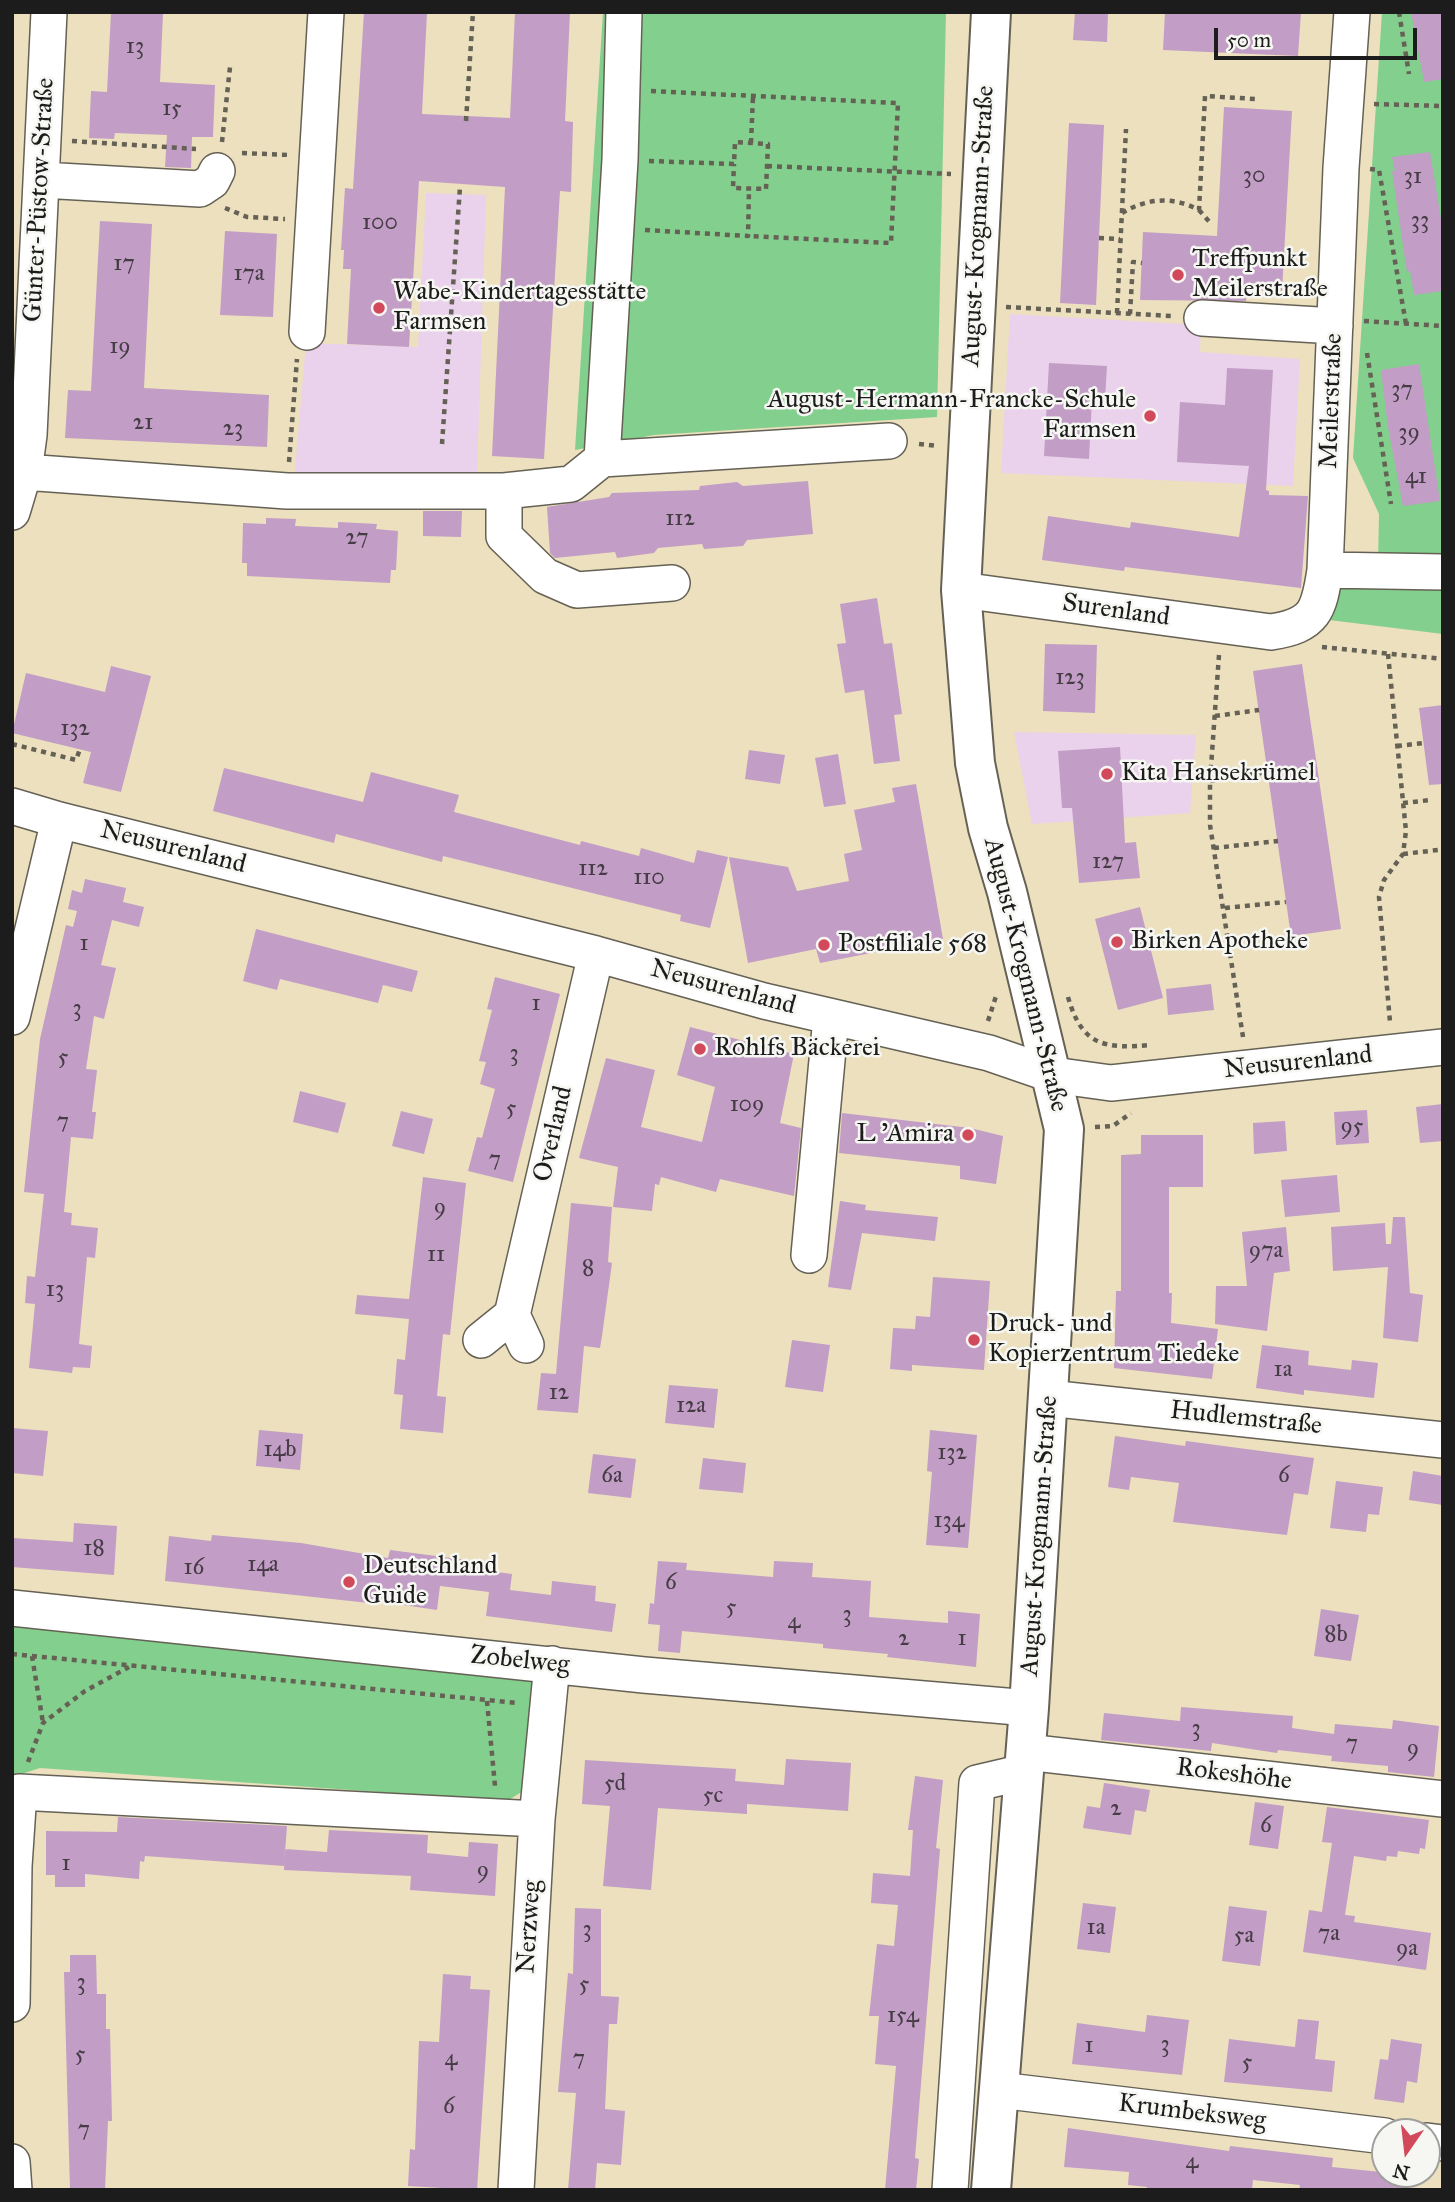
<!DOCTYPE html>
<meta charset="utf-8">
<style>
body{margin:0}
#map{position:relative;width:1455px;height:2202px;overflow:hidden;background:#ece0bf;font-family:"IM FELL Great Primer",serif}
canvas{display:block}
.frame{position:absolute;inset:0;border:14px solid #1c1c1c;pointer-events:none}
.north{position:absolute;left:1371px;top:2118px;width:70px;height:70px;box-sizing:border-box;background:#f6f6f2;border:2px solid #9f9f9c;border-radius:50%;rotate:194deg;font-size:19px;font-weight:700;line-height:28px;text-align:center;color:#1c1c1c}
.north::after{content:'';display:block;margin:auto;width:24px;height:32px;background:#d1495b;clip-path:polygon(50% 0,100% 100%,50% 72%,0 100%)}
.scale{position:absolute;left:1214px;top:28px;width:203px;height:32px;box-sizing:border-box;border:4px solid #1c1c1c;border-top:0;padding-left:9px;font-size:21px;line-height:24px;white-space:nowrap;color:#1c1c1c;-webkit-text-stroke:5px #f6f6f2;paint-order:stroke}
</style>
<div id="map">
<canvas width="1455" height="2202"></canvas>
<div class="frame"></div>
<div class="north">N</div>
<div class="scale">50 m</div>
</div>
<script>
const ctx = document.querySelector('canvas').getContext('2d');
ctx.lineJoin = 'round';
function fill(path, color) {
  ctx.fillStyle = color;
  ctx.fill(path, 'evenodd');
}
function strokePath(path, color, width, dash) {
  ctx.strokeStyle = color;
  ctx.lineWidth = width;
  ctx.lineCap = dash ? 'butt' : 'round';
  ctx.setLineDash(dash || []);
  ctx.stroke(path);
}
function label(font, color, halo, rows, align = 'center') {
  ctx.font = font + ' "IM FELL Great Primer",serif';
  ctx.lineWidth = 5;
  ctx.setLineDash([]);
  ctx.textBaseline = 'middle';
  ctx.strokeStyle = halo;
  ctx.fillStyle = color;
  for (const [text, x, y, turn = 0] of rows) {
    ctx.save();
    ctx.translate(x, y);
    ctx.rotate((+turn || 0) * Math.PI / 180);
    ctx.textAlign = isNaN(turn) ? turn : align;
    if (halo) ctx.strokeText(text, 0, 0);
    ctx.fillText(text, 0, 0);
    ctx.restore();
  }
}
fill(new Path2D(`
 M426,193L486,195L477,476L294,480L306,343L418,347Z
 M1010,314L1201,325L1200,352L1300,359L1293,486L1001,473Z
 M1014,732L1196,735L1190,813L1032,824Z`), '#ead1ec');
fill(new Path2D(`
 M603,12H946L937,417L654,435L575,450Z
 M1382,12H1443V634L1321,619L1330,566H1378L1379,514L1353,458Z
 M12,1624L533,1679L537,1687L528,1788L507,1801L40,1768L12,1777Z`), '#83cf8d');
fill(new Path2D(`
 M111,12L163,13L160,82L215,85L213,137H192L191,168L165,167L167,135L115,133L114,139L89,138L91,91L107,92Z
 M364,12H427L422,114L510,118L515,12H570L565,121L573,122L571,192L560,191L544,459L492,456L505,187L419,181L409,347L347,344L351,269H343L344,250H341L345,188L353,189Z
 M1075,12H1108L1107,42L1073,40Z
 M1165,12H1301L1298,56L1163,50Z
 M1411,12H1443V79L1424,82Z
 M1224,107L1292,111L1282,291L1247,290L1246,301L1140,300L1143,232L1217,236Z
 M1069,123L1104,125L1096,305L1060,303Z
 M1430,152L1443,231V291L1414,295L1410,271L1407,272L1392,171H1395L1392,157Z
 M100,221L152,224L144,388L269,395L267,447L65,438L68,390L91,391Z
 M225,231L277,234L273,317L220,315Z
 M1049,363L1107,366L1105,399H1092L1089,459L1044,456Z
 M1419,364L1440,501L1403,506L1388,427L1381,370Z
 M1227,368L1273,370L1266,490L1269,491V495L1308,496L1301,588L1125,567L1124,571L1042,560L1048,516L1130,528L1131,522L1239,537L1249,466L1177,462L1180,402L1225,405Z
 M808,481L813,534L747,540L743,546L704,549L702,544L658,548L654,553L617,558L615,552L555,558L550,553L547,507L609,497L612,493L699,490L700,486L737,482L743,486Z
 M423,511H462L461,537L423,536Z
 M266,518L296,519L295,526L338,528V522L377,524L376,529L398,531L396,570H391L390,583L247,576V563H242L243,523L266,524Z
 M877,598L884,644L892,643L902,714L894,715L900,761L874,764L864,690L845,693L837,644L846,643L840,604Z
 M1045,644L1097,645L1095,713L1043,711Z
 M1302,664L1341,929L1291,936L1253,671Z
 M111,666L151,676L121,792L83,783L91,752L12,733L26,673L105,692Z
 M1443,705V784L1429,785L1419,708Z
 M1120,747L1125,843L1136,842L1140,878L1079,883L1072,808H1062L1058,751Z
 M749,750L785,755L780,784L745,779Z
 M838,754L846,804L824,807L815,758Z
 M224,768L363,802L371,772L459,795L454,812L580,845L581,841L639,856L641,848L694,863L697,850L728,857L710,928L680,921L681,915L443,856L442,862L336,834L334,843L213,811Z
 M916,784L943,939L820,963L816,949L748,963L729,857L788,867L797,891L849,881L844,854L862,850L854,810L895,802L892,788Z
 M85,879L126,888L123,902L144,907L139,927L112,920L101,965L116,968L104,1019L94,1016L86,1069L97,1070L92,1112H96L93,1139L71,1137L64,1212L72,1213L71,1225L98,1228L95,1258L87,1257L79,1344L92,1346L90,1368L73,1367L72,1373L29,1368L35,1304L25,1303L27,1276L35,1277L44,1194L24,1192L40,1039L66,925L73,927L77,911L68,909L72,890L82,893Z
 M1140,907L1163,998L1118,1010L1095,919Z
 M256,929L418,971L412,992L383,985L378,1003L280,979L277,990L243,981Z
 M495,977L560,994L513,1182L468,1171L477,1137L482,1138L495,1089L480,1084L486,1062L479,1061L492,1010L487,1009Z
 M1211,984L1214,1010L1168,1015L1166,989Z
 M690,1027L794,1054L780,1123L801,1128L794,1196L720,1179L716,1192L661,1177L659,1185L655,1184L652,1211L613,1207L618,1167L579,1158L606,1058L655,1070L641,1127L702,1142L715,1087L677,1075Z
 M300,1091L346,1103L338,1133L293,1122Z
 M1443,1104V1141L1420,1143L1416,1107Z
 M1367,1110L1369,1143L1336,1145L1334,1112Z
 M401,1111L433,1119L424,1154L392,1146Z
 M842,1113L970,1128L1003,1136L996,1184L960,1179V1166L839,1153Z
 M1285,1121L1287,1151L1254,1154L1253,1123Z
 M1141,1135H1203V1187H1169V1293H1172L1171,1323L1218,1329L1212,1379L1114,1368L1116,1291H1121V1155L1141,1154Z
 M1337,1175L1340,1212L1285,1217L1281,1180Z
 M423,1177L466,1183L450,1335L443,1334L437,1396L446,1397L443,1433L400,1429L403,1395L394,1394L397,1359L405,1360L409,1319L355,1314L357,1295L409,1299Z
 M840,1201L866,1205L865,1210L938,1217L935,1241L862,1233L851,1290L828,1287Z
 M571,1203L612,1207L608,1262L612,1263L602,1336L600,1348L584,1346L578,1413L537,1410L541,1373L556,1374Z
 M1393,1217H1405L1410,1293L1423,1295L1418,1342L1383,1338L1388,1267L1333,1271L1331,1227L1385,1223L1386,1244H1391Z
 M1286,1227L1290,1271L1274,1273L1267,1331L1215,1324L1216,1286H1247L1242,1232Z
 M933,1277L990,1281L984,1370L912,1365V1371L890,1369L893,1328L915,1329L916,1316L930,1317Z
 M792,1340L830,1345L823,1392L785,1387Z
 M1262,1345L1309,1351L1308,1365L1351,1370L1352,1360L1378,1363L1374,1398L1304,1390V1395L1256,1388Z
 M669,1385L718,1389L714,1428L665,1423Z
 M12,1428L48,1431L43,1476L12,1473Z
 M259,1430L303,1434L300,1470L256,1466Z
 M930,1430L977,1435L968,1548L926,1545L932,1472L927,1471Z
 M1115,1436L1185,1446L1186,1441L1314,1458L1308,1495L1294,1493L1287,1535L1173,1522L1179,1483L1131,1477L1129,1490L1108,1487Z
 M593,1454L636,1459L631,1498L588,1493Z
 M703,1458L746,1463L743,1493L699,1489Z
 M1413,1471L1443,1476V1505L1409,1500Z
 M1336,1481L1383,1487L1379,1515L1368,1514L1366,1532L1330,1528Z
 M74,1523L117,1526L114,1575L12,1567V1538L73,1542Z
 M212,1535L301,1543L388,1558L390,1550L482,1562L481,1570L512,1574L510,1590L551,1595L552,1581L596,1586L595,1601L616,1604L612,1632L486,1616L489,1592L440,1586L437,1610L369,1600V1603L165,1581L169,1536L211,1541Z
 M658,1561L687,1563L686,1570L773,1577L774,1561L813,1563L812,1577L871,1581L869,1617L948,1623V1611L980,1614L976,1667L887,1657L888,1654L823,1648V1644L682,1631L680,1653L658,1651L660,1625L648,1624L650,1603L654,1604Z
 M1321,1609L1359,1615L1351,1661L1314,1656Z
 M1181,1707L1293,1716L1292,1728L1334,1734L1335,1724L1392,1729L1393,1720L1439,1726L1434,1777L1388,1772V1766L1331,1761L1332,1756L1278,1750L1277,1753L1212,1743L1211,1751L1101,1740L1104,1713L1180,1721Z
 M786,1759L851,1763L848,1811L747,1804V1814L658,1808L651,1890L603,1886L610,1806L582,1804L585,1760L736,1769L735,1781L784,1785Z
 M915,1776L943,1780L936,1848L940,1849L915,2158L919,2159L916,2190H885L896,2066L875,2064L879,2016H869L877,1944L894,1946L898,1905L871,1903L873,1873L910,1876L913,1830H908Z
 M1104,1783L1150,1790L1146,1812L1135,1810L1131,1835L1083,1828L1087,1806L1100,1808Z
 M1255,1802L1284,1806L1278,1849L1249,1845Z
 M1327,1807L1429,1820L1425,1849L1420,1848L1419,1854L1398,1851L1397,1857L1387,1856L1386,1861L1354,1856L1345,1915L1355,1916L1354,1922L1431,1933L1426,1970L1303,1952L1309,1910L1322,1912L1332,1843L1322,1842Z
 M118,1817L287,1826L284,1866L145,1856L144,1862L140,1861L139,1879L85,1874V1887H55V1875H46V1831L117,1832Z
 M329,1830L428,1835L427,1853L468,1857L469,1842L498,1844L495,1896L410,1890L411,1876L284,1870L285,1849L327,1852Z
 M1083,1903L1116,1907L1110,1953L1077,1949Z
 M1229,1906L1267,1911L1260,1966L1222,1961Z
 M575,1908L601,1909V1996L619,1997L617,2024H609L605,2109L625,2111L621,2165L597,2163L595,2190H568L576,2093L558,2092L568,1973L573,1974Z
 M70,1955H96L97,1994H106V2029H110L112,2121H108L105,2190H70L64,1972H70Z
 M443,1974L471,1976L470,1989L490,1990L477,2190L408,2186L410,2149L415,2150L419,2041L439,2042Z
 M1147,2015L1189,2020L1182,2075L1072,2064L1077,2023L1145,2032Z
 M1298,2019L1319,2021L1315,2059L1335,2061L1332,2092L1224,2082L1229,2039L1295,2047Z
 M1391,2039L1422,2044L1417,2083L1407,2081L1404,2103L1374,2099L1380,2059L1388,2060Z
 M1068,2128L1229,2151L1230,2146L1333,2158L1332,2167L1410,2175L1409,2190H1299L1300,2185L1253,2180L1252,2190H1147V2187L1128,2185L1129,2172L1064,2167Z`), '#c29dc5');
const minor = new Path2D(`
 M42,180L200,189L212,181L217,171
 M1202,318L1335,326
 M307,332L326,12
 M602,459L620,160L624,12
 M24,472L287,491H504L571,484L602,459L889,441
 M504,491V536L545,576L577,590L672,583
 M12,512L24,472L29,435L49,12
 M1325,570L1443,572
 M961,590L1271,632C1315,625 1319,611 1325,570L1341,168L1352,12
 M12,806L59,820L596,954L764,1001L989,1053L1053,1075L1111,1083L1443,1047
 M12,1017L59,820
 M809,1255L831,1017
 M512,1315L526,1345
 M481,1340L512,1315L596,954
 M1048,1398L1443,1440
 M12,1608L644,1675L1029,1708
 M1026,1752L1443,1799
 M12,2004L14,1866L19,1792L537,1819
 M999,2090L1385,2136
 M1427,2141L1443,2143
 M12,2162L14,2190
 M516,2190L537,1819L552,1664
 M950,2190L977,1783L1024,1772`);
const major = new Path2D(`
 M991,2190L1029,1708L1064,1129L1007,892L988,828L975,763L961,590L991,12`);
strokePath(minor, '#656155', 38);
strokePath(major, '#656155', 42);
strokePath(new Path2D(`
 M1399,12L1409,74
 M651,91L898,103L891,243L748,236
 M1374,104L1443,106
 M466,121L473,12
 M72,141L196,149
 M222,142L230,67
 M751,143L753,96
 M242,153L290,155
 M649,161L734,164L735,142L768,144L766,189L733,188L734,164
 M767,166L951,174
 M1370,169L1379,170L1406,324
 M225,208L247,217L285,219
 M1199,210L1212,225
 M1122,213C1147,198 1173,196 1199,210L1205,96L1256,99
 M645,230L748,236L749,189
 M1099,238L1120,239
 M1006,307L1172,316
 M1117,313L1126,129
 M1130,314L1133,262L1142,263
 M1364,321L1443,326
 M1367,353L1391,504
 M442,444L460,187
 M919,444L938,446
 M289,462L297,359
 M1322,647L1443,659
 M1388,654L1406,831L1403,854L1384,880L1379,897L1390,1022
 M1219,655L1210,781V825L1243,1037
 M1215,716L1259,710
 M12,744L76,760L80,749
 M1397,746L1424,743
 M1210,781L1267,772
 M1403,803L1431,800
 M1214,848L1278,841
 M1403,854L1438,850
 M1225,908L1286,902
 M1068,997C1082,1046 1104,1049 1151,1045
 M988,1021L997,993
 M1095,1127L1113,1126L1131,1113
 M12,1654L518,1703
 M32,1656L43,1723
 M487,1701L495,1786
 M28,1762L43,1723L85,1691L129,1667`), '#656155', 4.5, [5, 5]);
strokePath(minor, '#fff', 35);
strokePath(major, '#fff', 38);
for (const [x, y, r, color] of [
 [1178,275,7,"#d1495b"],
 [379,308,7,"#d1495b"],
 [1150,416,7,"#d1495b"],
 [1107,774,7,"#d1495b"],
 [1117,942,7,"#d1495b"],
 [824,945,7,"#d1495b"],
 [700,1049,7,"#d1495b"],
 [968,1135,7,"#d1495b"],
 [974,1340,7,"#d1495b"],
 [349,1582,7,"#d1495b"]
]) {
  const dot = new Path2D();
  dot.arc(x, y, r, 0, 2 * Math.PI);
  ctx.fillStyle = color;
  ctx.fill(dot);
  strokePath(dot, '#f6f6f2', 2.5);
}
label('23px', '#463c46', null, [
 ["13",135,47],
 ["15",172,109],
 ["30",1254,176],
 ["31",1413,177],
 ["33",1420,221],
 ["100",380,223],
 ["17",124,264],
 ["17a",249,274],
 ["19",120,347],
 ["37",1402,390],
 ["21",143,423],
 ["23",233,429],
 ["39",1409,433],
 ["41",1416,477],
 ["112",680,519],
 ["27",357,538],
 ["123",1070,678],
 ["132",75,729],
 ["127",1108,862],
 ["112",593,869],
 ["110",649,878],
 ["1",84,944],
 ["1",536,1004],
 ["3",77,1009],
 ["3",514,1054],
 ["5",63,1058],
 ["109",747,1105],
 ["5",511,1109],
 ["7",63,1122],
 ["95",1352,1127],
 ["7",495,1160],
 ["9",440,1208],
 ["97a",1266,1251],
 ["11",436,1255],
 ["8",588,1269],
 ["13",55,1290],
 ["1a",1283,1370],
 ["12",559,1393],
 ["12a",691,1406],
 ["14b",280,1450],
 ["132",952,1453],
 ["6a",612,1476],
 ["6",1284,1476],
 ["134",949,1521],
 ["18",94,1549],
 ["14a",263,1565],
 ["16",194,1568],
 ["6",671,1583],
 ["5",731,1608],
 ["3",847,1615],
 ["4",794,1622],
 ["8b",1336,1635],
 ["2",904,1639],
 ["1",962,1639],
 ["3",1196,1729],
 ["7",1352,1744],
 ["9",1413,1749],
 ["5d",615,1784],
 ["5c",713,1796],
 ["2",1116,1809],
 ["6",1266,1826],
 ["1",66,1864],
 ["9",483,1871],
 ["1a",1096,1928],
 ["3",587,1930],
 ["7a",1329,1934],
 ["5a",1244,1936],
 ["9a",1407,1949],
 ["3",81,1983],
 ["5",584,1985],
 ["154",903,2016],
 ["3",1165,2045],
 ["1",1089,2046],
 ["5",80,2055],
 ["4",451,2059],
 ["7",579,2059],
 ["5",1247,2063],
 ["6",449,2107],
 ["7",84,2130],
 ["4",1192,2162]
]);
label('26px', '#1c1c1c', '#f6f6f2', [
 ["Günter-Püstow-Straße",40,200,-87],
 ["August-Krogmann-Straße",979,226,-87],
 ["Meilerstraße",1332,401,-88],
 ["Surenland",1116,611,8],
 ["Neusurenland",173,848,14],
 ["August-Krogmann-Straße",1025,975,76],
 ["Neusurenland",723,988,15],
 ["Neusurenland",1298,1063,-6],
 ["Overland",554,1134,-77],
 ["Hudlemstraße",1246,1419,6],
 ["August-Krogmann-Straße",1040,1536,-86],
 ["Zobelweg",520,1661,6],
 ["Rokeshöhe",1234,1775,7],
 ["Nerzweg",530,1927,-86],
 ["Krumbeksweg",1192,2113,7]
]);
label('26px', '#1c1c1c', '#f6f6f2', [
 ["Treffpunkt",1192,260],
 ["Meilerstraße",1192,290],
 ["Wabe-Kindertagesstätte",393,293],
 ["Farmsen",393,323],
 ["August-Hermann-Francke-Schule",1136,401,"right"],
 ["Farmsen",1136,431,"right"],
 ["Kita Hansekrümel",1121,774],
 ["Birken Apotheke",1131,942],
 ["Postfiliale 568",838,945],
 ["Rohlfs Bäckerei",714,1049],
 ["L 'Amira",954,1135,"right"],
 ["Druck- und",988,1325],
 ["Kopierzentrum Tiedeke",988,1355],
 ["Deutschland",363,1567],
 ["Guide",363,1597]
], 'left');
</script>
